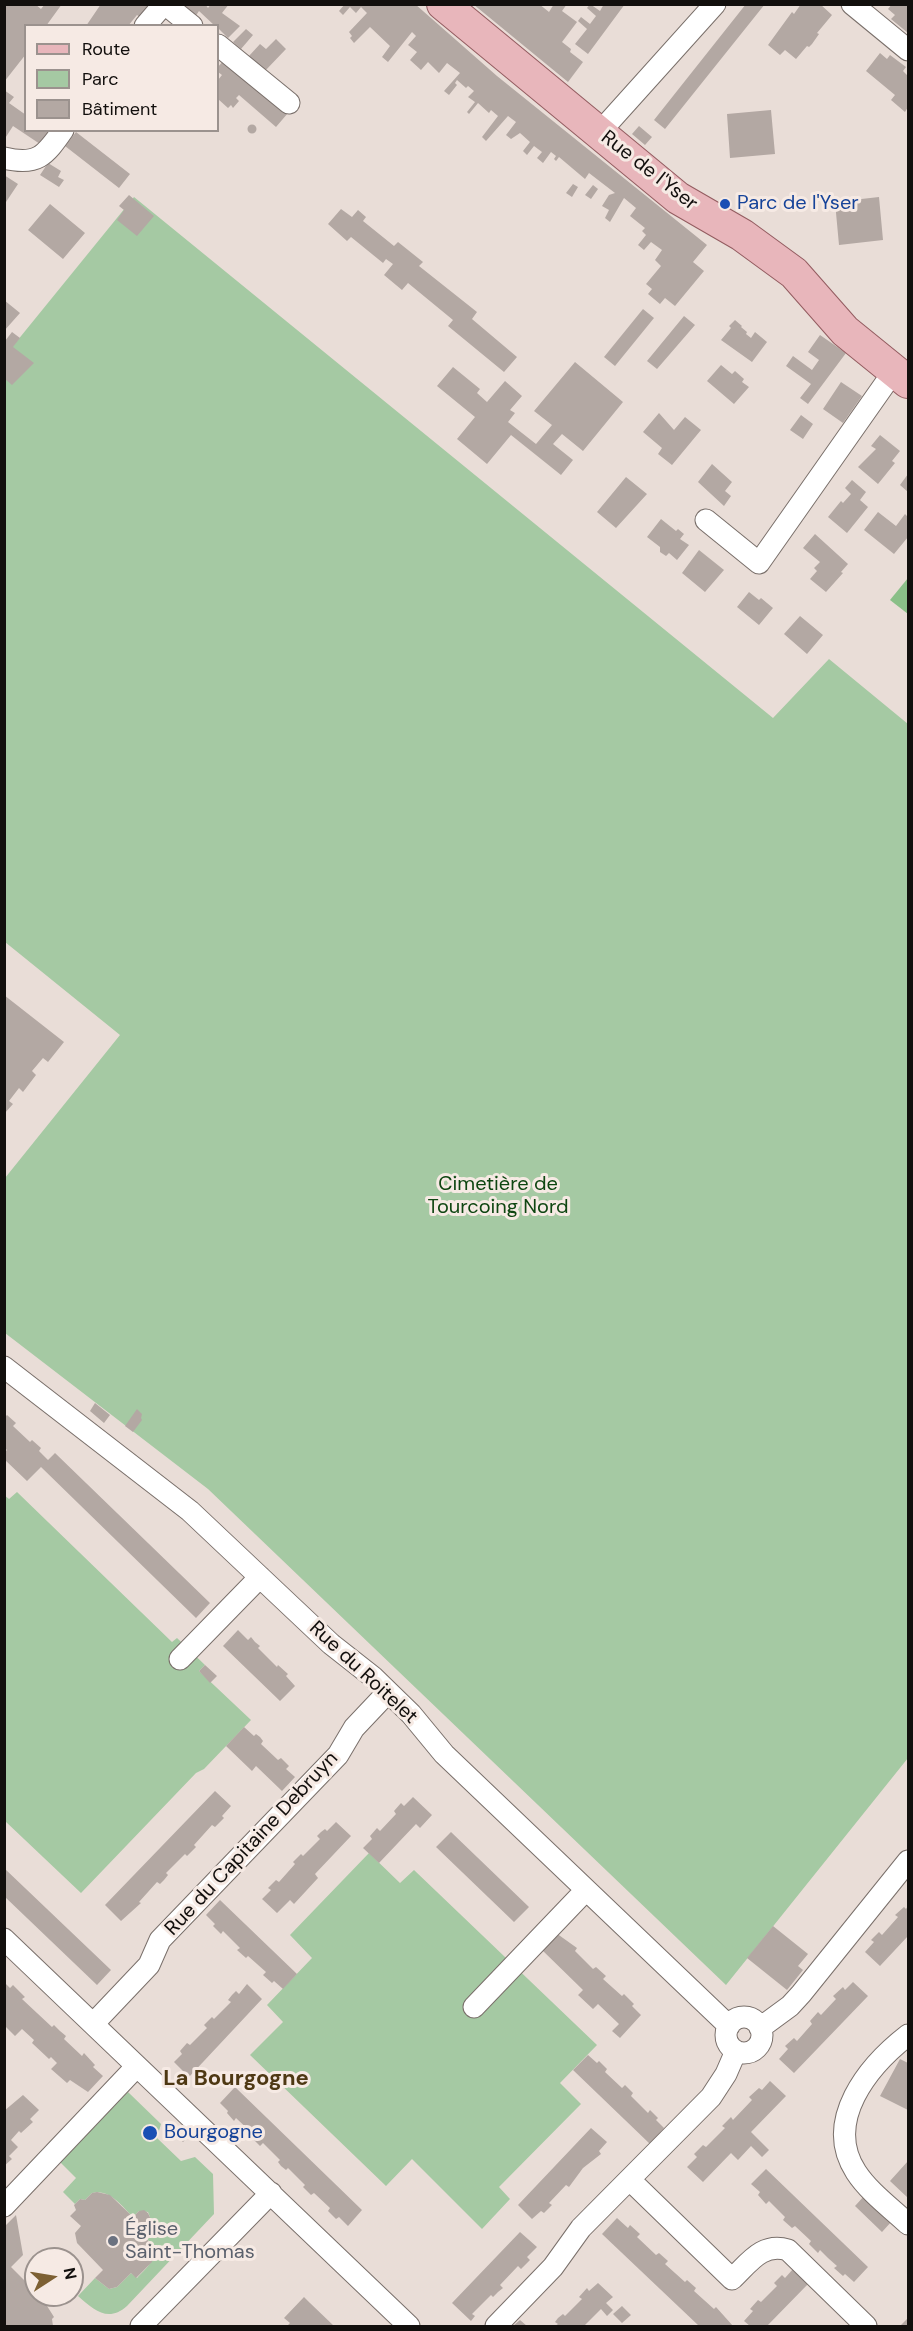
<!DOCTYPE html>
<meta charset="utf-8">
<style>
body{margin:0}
#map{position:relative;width:913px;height:2331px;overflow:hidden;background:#e9ddd7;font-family:"DM Sans",sans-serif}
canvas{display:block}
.frame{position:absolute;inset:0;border:6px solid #120f0d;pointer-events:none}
.legend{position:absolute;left:24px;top:24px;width:195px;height:108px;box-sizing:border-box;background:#f6eae4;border:2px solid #9b928e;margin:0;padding:8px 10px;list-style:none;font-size:18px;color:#120f0d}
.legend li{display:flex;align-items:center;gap:12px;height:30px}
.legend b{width:30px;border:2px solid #9b928e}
.north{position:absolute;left:24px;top:2247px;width:60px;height:60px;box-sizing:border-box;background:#f6eae4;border:2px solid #9b928e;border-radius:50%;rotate:78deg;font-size:16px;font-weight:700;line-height:24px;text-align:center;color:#120f0d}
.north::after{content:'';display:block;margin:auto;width:21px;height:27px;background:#7d6033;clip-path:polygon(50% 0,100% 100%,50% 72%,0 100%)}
</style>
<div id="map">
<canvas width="913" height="2331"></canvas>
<div class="frame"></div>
<ul class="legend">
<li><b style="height:8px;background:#e8b6bb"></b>Route</li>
<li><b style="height:16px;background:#a5c9a3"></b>Parc</li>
<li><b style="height:16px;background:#b3a8a3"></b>Bâtiment</li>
</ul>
<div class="north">N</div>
</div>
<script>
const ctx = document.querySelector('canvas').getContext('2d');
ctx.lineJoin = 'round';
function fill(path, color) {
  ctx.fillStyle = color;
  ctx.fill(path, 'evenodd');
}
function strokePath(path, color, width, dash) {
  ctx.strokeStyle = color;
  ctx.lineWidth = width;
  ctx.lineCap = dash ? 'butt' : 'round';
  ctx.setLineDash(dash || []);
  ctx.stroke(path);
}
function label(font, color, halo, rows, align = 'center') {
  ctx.font = font + ' "DM Sans",sans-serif';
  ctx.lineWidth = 6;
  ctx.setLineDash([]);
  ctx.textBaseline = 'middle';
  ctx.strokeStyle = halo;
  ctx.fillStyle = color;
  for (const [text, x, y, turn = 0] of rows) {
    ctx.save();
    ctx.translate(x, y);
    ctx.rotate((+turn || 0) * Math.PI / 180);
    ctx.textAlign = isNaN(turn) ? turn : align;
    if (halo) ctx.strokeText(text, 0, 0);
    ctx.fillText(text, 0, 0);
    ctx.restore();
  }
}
fill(new Path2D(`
 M134,197L773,718L829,659L908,724V1758L726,1985L208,1489L5,1333V1178L120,1035L5,942L4,357Z
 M17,1492L172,1642L177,1638L205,1665L199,1671L251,1720L204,1769L196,1773L81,1893L5,1821L4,1495L9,1499Z
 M369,1853L400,1883L414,1870L597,2045L560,2083L581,2104L499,2187L510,2199L482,2229L412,2159L386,2186L250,2055L283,2022L267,2005L312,1958L290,1935Z
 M128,2092L161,2124L157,2138L181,2161L195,2157L213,2174L214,2214L127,2306C108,2323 94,2310 78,2296L95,2278L109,2289L117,2287L131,2273L137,2278C149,2265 163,2255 146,2238C155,2228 152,2223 148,2212L139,2211L133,2217C122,2206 109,2188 92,2193L85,2200L80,2199L75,2204L63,2192L76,2178L60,2162Z`), '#a5c9a3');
fill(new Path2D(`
 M908,578V614L890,600Z`), '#8abf88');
fill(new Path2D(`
 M4,4H35L41,9L45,4H62L46,26H26V54L4,82Z
 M101,4H153L141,18L137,15L128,26H86Z
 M180,4H205L208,8L211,4H229L222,13L240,26L228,38L218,28V26H215L199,11L195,17Z
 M345,4H415L497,76L707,245L693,262L704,271L675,306L665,298L660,304L648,294L652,289L646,284L661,266L655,260L662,250L651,242L644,250L638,245L646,235L642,231L645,228L630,216L636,208L624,198L610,222L605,218L609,210L602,206L609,195L615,193L589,173L585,179L559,157L556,161L554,159L556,156L551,152L543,163L537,158L542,152L534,146L527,155L523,151L530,142L520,133L511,139L506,135L516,122L508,116L486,141L482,137L498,116L491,110L489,113L478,103L469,114L467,112L475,102L468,97L474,91L468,86L466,88L457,80L455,83L457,85L449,95L444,91L460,73L447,63L439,73L428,62L421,70L410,60L417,52L408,45L416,36L412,32L388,62L382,57L390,46L370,27L354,43L350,38L352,36L349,32L367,13L361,7L356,13L350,7L343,15L339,11Z
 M473,4H539L549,12L554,4H567L562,11L577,22L562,42L571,49L570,52L583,62L568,82Z
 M590,4L600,11L604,4H625L588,54L575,44L587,29L578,21L581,17L590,24L596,16L587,8Z
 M746,4H765L665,129L654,120Z
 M801,4H820L832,15L817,33L819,34L812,44L809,47L807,46L796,59L785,50L780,55L768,45L792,12L794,14Z
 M892,4H908V33L891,19L895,15L888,9Z
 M246,29L253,35L241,49L233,42Z
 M276,39L286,49L264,72L249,56L260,44L266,49Z
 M880,53L887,59L890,55L906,67L903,71L908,76V107L905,112L891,100L895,95L866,71Z
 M224,60L288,113L276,127L239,95L236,98L239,101L233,108L231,105L228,108L218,99V80L222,75L218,72V67Z
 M4,90L14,97L9,103L26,115V130H54L51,134L48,132L40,144L13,126L4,140Z
 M771,110L775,154L730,158L727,114Z
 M247.5 129a4.5 4.5 0 1 1 9 0a4.5 4.5 0 1 1-9 0Z
 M639,126L652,137L645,145L632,134Z
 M76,132L130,174L119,188L65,146Z
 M48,163L61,171L58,177L64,180L59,187L40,175Z
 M4,175L18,184L4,205Z
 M573,184L578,187L572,197L566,193Z
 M593,185L598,189L591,199L585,195Z
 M129,195L154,216L137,236L117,220L124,210L119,206Z
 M879,197L883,240L839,245L835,202Z
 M50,204L85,233L63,259L28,230Z
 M341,209L352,217L358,210L366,217L363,221L394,246L398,242L423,262L419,266L477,312L472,319L517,357L504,372L448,326L453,320L408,283L402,290L384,275L393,264L386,259L383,263L351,237L347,241L328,224Z
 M4,300L20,313L4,331Z
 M643,309L654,318L615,366L604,357Z
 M684,316L695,325L657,369L647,361Z
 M735,320L742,326L741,327L747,332L746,334L751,338L755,332L767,342L752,362L721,340L731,328L729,326Z
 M12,332L20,338L13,347L34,363L12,385L5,379V341Z
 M820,335L846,353L808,404L800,398L811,384L786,366L793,356L812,370L819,360L808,352Z
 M575,362L623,402L583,451L562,434L553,444L573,460L561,475L511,435L487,464L457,439L475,417L437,386L453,367L480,389L477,393L487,402L505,381L522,396L510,410L515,413L508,422L536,444L552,425L534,411Z
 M721,365L732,374L735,371L744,379L742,382L749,387L734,404L707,381Z
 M841,382L862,396L843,423L823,409Z
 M659,413L674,430L685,417L701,430L672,465L658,454L662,448L643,432Z
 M801,415L813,424L803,439L790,430Z
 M880,435L900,451L892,461L895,463L878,484L858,467L876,449L871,446Z
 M712,464L732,482L725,491L731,496L724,506L698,482Z
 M908,474V492L900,485Z
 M626,477L647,494L616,528L597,512Z
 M852,480L866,492L860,500L868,507L847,533L828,517L841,501L843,503L851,494L845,488Z
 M878,512L896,526L905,514L908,517V537L894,554L864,530Z
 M661,519L676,531L678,529L684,534L680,539L689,545L677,560L669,553L666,556L660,552V547L647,537Z
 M815,534L848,564L841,572L843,573L826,592L810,579L817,571L814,568L820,562L803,548Z
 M699,550L724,570L705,592L682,573Z
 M749,592L759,600L761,598L773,608L759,625L737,607Z
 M800,616L823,635L807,654L784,634Z
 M4,995L64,1042L48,1062L43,1058L32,1071L36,1075L23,1092L19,1088L9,1101L13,1104L4,1114Z
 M95,1403L110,1415L104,1423L90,1411Z
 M137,1409L142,1414L141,1418L142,1420L133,1432L125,1426Z
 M7,1415L16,1423L13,1426L30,1442L32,1440L41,1448L39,1451L48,1460L55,1453L210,1603L196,1618L41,1467L27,1481L4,1459V1453L7,1450L4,1447V1418Z
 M238,1630L248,1640L251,1637L255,1642L260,1646L258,1648L277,1667L278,1665L288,1674L286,1676L295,1686L280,1701L223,1646Z
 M205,1665L217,1676L210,1683L199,1671Z
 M244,1727L254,1736L256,1734L260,1737L263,1741L261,1744L278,1760L281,1758L289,1766L286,1769L295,1777L282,1791L256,1766L252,1771L226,1746Z
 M215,1791L231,1806L222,1816L224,1818L215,1827L212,1825L194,1845L196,1847L187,1856L185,1854L166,1873L168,1875L164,1880L160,1884L157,1882L139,1902L141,1903L121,1921L105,1905Z
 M413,1797L432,1815L420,1828L416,1824L379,1863L363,1848L372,1839L370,1836L377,1828L380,1831L396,1814L394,1811L401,1803L404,1806Z
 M336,1822L351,1836L315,1874L318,1878L294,1904L290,1900L277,1913L262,1899L271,1890L268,1888L276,1880L279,1882L295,1864L293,1862L301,1854L303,1856L320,1839L317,1836L321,1832L325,1829L327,1831Z
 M451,1832L529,1907L514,1922L436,1847Z
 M4,1868L111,1970L97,1985L4,1896Z
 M220,1900L297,1974L283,1989L274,1981L272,1983L263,1975L266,1972L248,1956L246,1958L237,1950L240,1948L223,1931L221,1934L213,1926L215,1924L206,1915Z
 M908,1906V1936L880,1966L865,1952L874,1942L871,1940L879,1932L882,1935L898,1917L895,1915L904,1907L906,1909Z
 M773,1926L808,1954L798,1966L803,1970L787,1990L747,1958Z
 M556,1933L577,1948L575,1951L593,1969L596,1967L606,1976L603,1979L622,1996L624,1994L634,2004L632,2006L641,2015L620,2038L612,2031L619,2024L598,2004L593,2009L578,1995L583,1990L541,1949Z
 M4,1982L10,1988L13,1985L25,1997L22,1999L52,2027L54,2025L60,2031L66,2036L64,2039L82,2056L84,2053L95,2065L93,2067L103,2076L88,2092L70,2080L67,2083L51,2069L57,2063L51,2057L49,2059L32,2043L34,2040L22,2029L15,2036L4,2025Z
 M853,1982L868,1996L794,2073L779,2059L788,2049L785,2046L794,2038L797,2041L812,2024L810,2021L818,2012L821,2015L836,1999L833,1996L843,1987L845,1990Z
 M247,1984L262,1999L189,2077L174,2062L182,2054L180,2051L187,2043L190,2045L207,2028L204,2025L212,2017L214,2019L231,2002L228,2000L232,1995L236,1991L239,1994Z
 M588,2055L597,2063L599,2061L607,2069L605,2072L622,2088L625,2085L633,2093L631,2096L648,2113L650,2110L658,2118L656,2120L664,2128L650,2144L573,2070Z
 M900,2059L908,2063V2110L880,2096Z
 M770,2081L786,2096L751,2132L769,2150L762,2157L751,2146L738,2160L731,2153L703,2182L687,2167L697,2157L694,2154L703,2145L706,2147L725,2128L722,2126L731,2117L733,2120L752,2100L749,2097L759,2088L762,2090Z
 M235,2087L362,2210L348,2226L339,2217L336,2219L328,2211L330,2208L314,2193L311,2195L303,2187L305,2185L288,2168L286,2170L281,2166L278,2162L280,2160L263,2143L260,2146L252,2138L254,2135L236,2118L234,2121L227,2113L228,2111L220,2103Z
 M23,2095L39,2110L30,2119L33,2122L21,2133L19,2131L11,2140L18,2147L9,2156L12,2159L4,2166V2111Z
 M591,2128L607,2142L599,2151L601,2154L583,2168L569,2187L566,2185L549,2203L552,2205L544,2213L541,2211L532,2219L518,2205Z
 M183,2132L188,2137L183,2142L178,2137Z
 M908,2161V2198L890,2181Z
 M766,2169L868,2267L854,2282L845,2274L843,2276L834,2268L837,2266L828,2258L820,2250L818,2253L809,2244L811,2241L795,2226L792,2228L783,2220L785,2217L769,2201L766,2204L758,2195L760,2192L751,2184Z
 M97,2192L110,2195L133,2217L139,2211L144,2210L148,2213L153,2224L151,2232L146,2238L154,2248L152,2262L136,2278L131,2273L117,2287L109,2289L95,2278L103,2270L77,2243L75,2233L81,2226L70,2216L76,2210L74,2205L80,2199L85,2200L92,2193Z
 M865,2195L892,2221L882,2232L855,2206Z
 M16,2215L23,2255L11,2267L36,2292V2295L42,2298L54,2317L52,2319L53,2326H4V2227Z
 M617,2218L628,2228L630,2225L640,2234L637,2237L656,2255L659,2253L668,2261L665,2264L685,2282L687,2280L696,2288L694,2291L714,2309L716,2307L733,2326H699L602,2234Z
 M520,2232L537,2247L527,2257L530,2260L521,2269L518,2266L500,2285L503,2288L498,2292L493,2297L491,2295L472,2314L475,2316L471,2321L452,2303Z
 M793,2269L808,2284L767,2326H750L744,2321L753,2311L750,2309L758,2300L761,2302L777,2286L774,2283L782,2275L785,2278Z
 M598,2283L613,2297L606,2303L613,2310L607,2316L601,2309L584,2326H555L558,2324L555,2322L558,2318L563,2314L565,2316L582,2299L579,2297L587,2288L589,2291Z
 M304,2297L310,2303L334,2326H287L290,2323L284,2318Z
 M622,2306L631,2315L622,2323L613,2314Z
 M908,2318V2326H900Z
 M520,2320L527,2326H513Z`), '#b3a8a3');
const street = new Path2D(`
 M165,4L192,26
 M852,4L908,50
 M145,26L164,4
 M218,45L289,103
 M599,133L715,4
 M4,158C37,166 45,156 63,130
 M706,520L759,563L894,371
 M4,1367L190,1511L331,1644L373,1677L411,1714L444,1754L729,2026
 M180,1659L260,1577
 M4,1939L409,2326
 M474,2007L586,1890
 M726 2035a18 18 0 1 1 36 0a18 18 0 1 1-36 0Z
 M94,2023L149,1965L160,1940L338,1755L354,1728L388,1692
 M760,2028L790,2006L801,1994L908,1861
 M908,2035C868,2066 823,2121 856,2172C869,2192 891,2208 908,2224
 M630,2180L732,2279C749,2263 762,2242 788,2250L866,2326
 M4,2206L137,2066
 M141,2326L271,2193
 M496,2326L553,2267L581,2228L711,2097L726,2074L736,2051`);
const primary = new Path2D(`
 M443,4L678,198L742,235L794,273L845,331L908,382`);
strokePath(street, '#796f6a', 23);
strokePath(primary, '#935c60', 34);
strokePath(street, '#fff', 21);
strokePath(primary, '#e8b6bb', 32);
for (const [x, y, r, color] of [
 [725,204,6,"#1a4fb4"],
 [150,2133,8,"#1a4fb4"],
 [113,2241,6,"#6b7280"]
]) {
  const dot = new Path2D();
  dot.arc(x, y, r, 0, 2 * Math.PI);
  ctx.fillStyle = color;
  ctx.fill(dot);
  strokePath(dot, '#f6eae4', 2);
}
label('20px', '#120f0d', '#f6eae4', [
 ["Rue de l'Yser",649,171,38],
 ["Rue du Roitelet",363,1673,43],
 ["Rue du Capitaine Debruyn",252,1844,-47]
]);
label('20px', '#164399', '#f6eae4', [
 ["Parc de l'Yser",737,204],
 ["Bourgogne",164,2133]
], 'left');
label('20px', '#0e4611', '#f6eae4', [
 ["Cimetière de",498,1185],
 ["Tourcoing Nord",498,1208]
]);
label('20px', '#5b616d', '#f6eae4', [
 ["Église",125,2230],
 ["Saint-Thomas",125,2253]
], 'left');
label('bold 22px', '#4e3813', '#f6eae4', [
 ["La Bourgogne",236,2079]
]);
</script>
